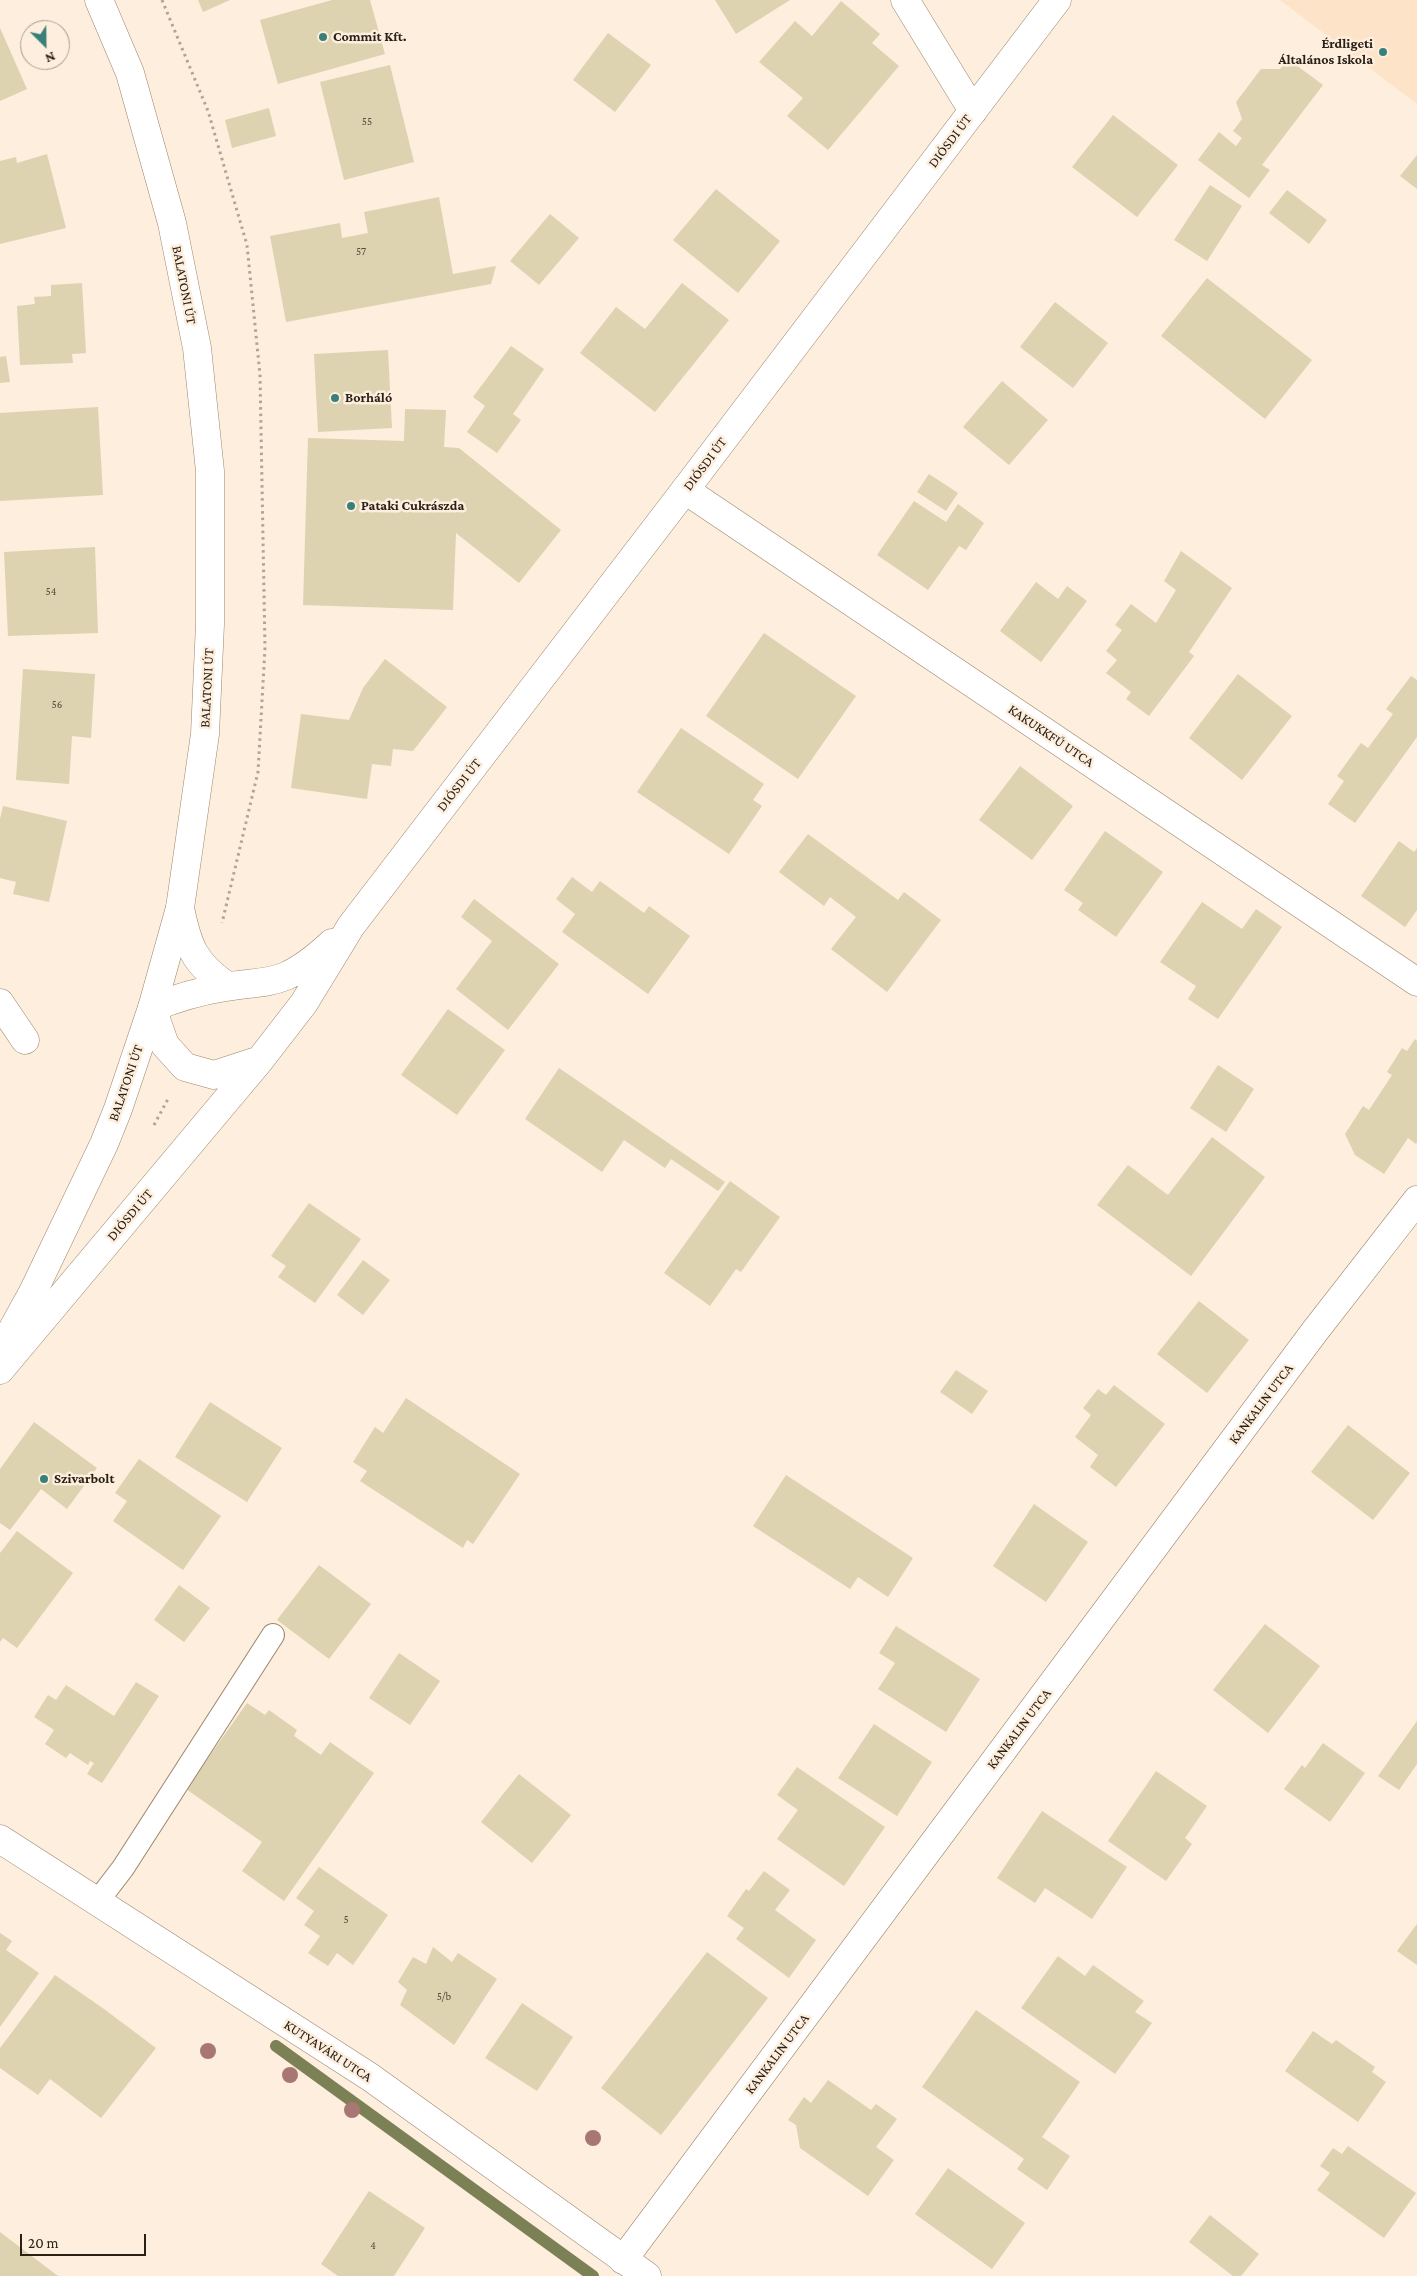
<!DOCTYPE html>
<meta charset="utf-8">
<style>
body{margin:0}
#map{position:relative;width:1417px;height:2276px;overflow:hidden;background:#fdeedd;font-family:"Crimson Pro",serif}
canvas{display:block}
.north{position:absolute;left:20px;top:20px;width:50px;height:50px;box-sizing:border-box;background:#fdeedd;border:1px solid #a89c8d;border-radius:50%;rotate:157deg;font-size:14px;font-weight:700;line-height:20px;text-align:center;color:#292016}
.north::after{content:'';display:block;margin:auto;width:18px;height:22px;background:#39807a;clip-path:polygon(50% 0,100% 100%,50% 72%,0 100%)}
.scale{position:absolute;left:20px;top:2234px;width:126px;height:22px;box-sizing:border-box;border:2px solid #292016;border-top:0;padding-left:6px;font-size:15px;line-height:18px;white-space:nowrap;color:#292016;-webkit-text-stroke:4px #fdeedd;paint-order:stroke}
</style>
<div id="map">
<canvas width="1417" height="2276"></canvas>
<div class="north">N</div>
<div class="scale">20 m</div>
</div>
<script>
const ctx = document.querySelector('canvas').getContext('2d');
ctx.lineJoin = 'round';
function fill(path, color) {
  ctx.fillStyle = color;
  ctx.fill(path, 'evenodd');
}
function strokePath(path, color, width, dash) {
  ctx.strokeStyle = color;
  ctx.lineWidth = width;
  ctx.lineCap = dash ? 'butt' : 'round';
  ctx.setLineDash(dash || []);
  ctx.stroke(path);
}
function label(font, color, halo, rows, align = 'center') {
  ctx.font = font + ' "Crimson Pro",serif';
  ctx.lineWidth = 5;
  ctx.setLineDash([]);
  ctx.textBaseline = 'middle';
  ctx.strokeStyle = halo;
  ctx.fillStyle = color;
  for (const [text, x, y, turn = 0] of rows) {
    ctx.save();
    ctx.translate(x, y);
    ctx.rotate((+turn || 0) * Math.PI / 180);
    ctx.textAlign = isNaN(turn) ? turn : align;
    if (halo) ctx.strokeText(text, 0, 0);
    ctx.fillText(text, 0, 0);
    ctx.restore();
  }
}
fill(new Path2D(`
 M1280,0H1417V104Z`), '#fde3c8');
strokePath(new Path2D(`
 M276,2046L593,2276`), '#7c8155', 12);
fill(new Path2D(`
 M198,0H230L203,12Z
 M332,0H370L385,54L278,84L260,20Z
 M715,0H790L736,34Z
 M841,1L880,34L872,43L899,66L828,150L787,116L803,98L759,62L795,21L812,36Z
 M0,28L27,89L0,101Z
 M608,33L651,65L615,112L573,80Z
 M1288,59L1323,85L1262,165L1270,170L1249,198L1198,160L1219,132L1236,146L1242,138L1233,131L1242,119L1236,102L1261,69H1280Z
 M390,65L414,162L344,180L320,82Z
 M269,108L276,136L232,148L225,120Z
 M1113,115L1178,165L1137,217L1072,167Z
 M47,154L66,228L0,244V161L16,157L17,163Z
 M1417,155V189L1400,176Z
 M1210,185L1242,206L1207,261L1174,240Z
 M716,189L780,241L738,293L673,240Z
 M1287,190L1327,220L1309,244L1269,213Z
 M439,197L453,274L496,266L491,284L286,322L270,236L340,223L342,238L368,233L364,212Z
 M550,214L579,238L539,285L510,261Z
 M1207,278L1312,360L1265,419L1161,336Z
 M82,283L86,353L72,354L73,363L20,365L17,306L35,304L34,297L51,296V285Z
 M682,283L729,320L655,412L580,353L616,307L645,329Z
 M1055,302L1108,343L1073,388L1020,347Z
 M511,346L544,369L513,414L521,420L497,453L467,432L485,406L473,397Z
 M388,350L392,428L318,432L314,354Z
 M6,356L10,382L0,383V357Z
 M1002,381L1048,420L1009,465L963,427Z
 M98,407L103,495L0,501V413Z
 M405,409L446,410L444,447L459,448L561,530L519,583L456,533L453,610L303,605L308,438L404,441Z
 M929,474L958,493L946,511L917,492Z
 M914,501L946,522L958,504L984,523L966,550L959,546L928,590L877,555Z
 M95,547L98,633L8,636L4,552Z
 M1181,551L1232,588L1189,652L1194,656L1149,716L1126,699L1131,692L1106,673L1117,660L1106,651L1122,630L1115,625L1131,604L1156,623L1176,590L1164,581Z
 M1036,582L1058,599L1067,586L1087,601L1041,662L1000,631Z
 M764,633L856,696L798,779L706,716Z
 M385,659L447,707L413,751L393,749L391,766L372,764L367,799L291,788L301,714L349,720L363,688Z
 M23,669L95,674L91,738L72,736L69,784L16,780Z
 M1238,674L1292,716L1242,780L1189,738Z
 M1411,676L1417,680V737L1355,823L1328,804L1344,781L1337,776L1361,743L1368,748L1393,714L1386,709Z
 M681,728L764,784L753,800L762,806L729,854L637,792Z
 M1020,766L1073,806L1032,860L979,820Z
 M3,806L67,821L49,902L13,894L16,882L0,878V819Z
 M1105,831L1163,872L1116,937L1078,910L1083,903L1064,890Z
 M808,834L898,900L904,892L941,920L887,992L831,949L856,917L830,897L824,906L779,872Z
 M1399,841L1414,852L1417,848V910L1405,927L1361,896Z
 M572,877L592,892L600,881L644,913L649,906L690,936L648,994L562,932L575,914L556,899Z
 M474,899L559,964L508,1030L456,989L492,941L461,917Z
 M1202,902L1242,929L1256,909L1282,927L1218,1019L1188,999L1196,986L1160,962Z
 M448,1009L505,1050L457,1115L401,1075Z
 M1415,1039L1417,1041V1142L1416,1144L1408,1138L1384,1174L1355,1155L1345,1134L1363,1106L1369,1110L1392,1075L1387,1072L1402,1048L1407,1051Z
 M1218,1065L1254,1089L1226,1132L1190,1108Z
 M559,1068L725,1182L718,1191L671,1159L665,1168L624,1140L602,1172L525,1119Z
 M1212,1137L1265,1177L1191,1276L1097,1205L1128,1165L1168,1195Z
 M730,1181L780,1217L741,1272L736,1269L710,1306L664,1273Z
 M309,1203L361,1239L315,1303L278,1277L286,1266L271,1256Z
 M363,1260L390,1280L363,1315L337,1295Z
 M1199,1301L1249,1340L1207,1393L1157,1354Z
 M956,1370L988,1391L972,1414L940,1392Z
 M1114,1385L1165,1424L1116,1487L1090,1467L1098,1455L1075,1437L1091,1415L1083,1408L1098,1389L1106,1395Z
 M406,1398L520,1474L473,1544L467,1540L463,1548L360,1481L367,1471L353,1462L375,1427L383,1433Z
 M210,1402L282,1448L247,1502L175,1457Z
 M34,1422L97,1468L67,1509L41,1489L10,1530L0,1523V1469Z
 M1348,1425L1410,1473L1373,1520L1311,1472Z
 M139,1459L221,1516L183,1570L113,1521L127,1501L115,1493Z
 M786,1475L913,1558L888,1597L858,1577L850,1589L753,1526Z
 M1034,1504L1088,1542L1046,1602L993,1566Z
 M17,1531L73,1573L17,1648L3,1638L0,1642V1553Z
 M319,1565L371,1604L329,1659L277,1620Z
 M179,1585L210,1608L184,1642L154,1620Z
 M1265,1624L1320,1666L1268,1733L1213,1690Z
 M896,1626L980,1679L946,1732L878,1689L895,1663L879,1653Z
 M399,1653L440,1681L410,1725L369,1698Z
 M136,1682L159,1696L102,1783L87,1774L94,1763L90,1761L88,1765L70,1753L66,1758L45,1744L54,1730L34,1717L48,1695L56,1700L66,1685L114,1716Z
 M247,1703L265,1715L269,1710L297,1730L294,1736L321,1755L330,1742L374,1773L284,1901L242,1871L262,1842L186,1789Z
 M1417,1721V1764L1399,1790L1378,1776Z
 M874,1724L932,1762L897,1816L838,1778Z
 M1323,1743L1365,1773L1330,1822L1284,1789L1302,1765L1305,1768Z
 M797,1767L885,1827L844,1886L777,1839L798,1810L777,1795Z
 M1156,1771L1207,1806L1185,1838L1192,1844L1166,1881L1108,1841Z
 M519,1774L571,1815L532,1863L481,1822Z
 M1042,1811L1127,1867L1092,1919L1045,1888L1035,1903L997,1878Z
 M319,1867L388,1915L353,1965L337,1953L328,1966L308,1953L320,1936L304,1925L314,1911L296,1898Z
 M764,1871L790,1890L775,1910L816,1940L789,1978L736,1939L744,1928L727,1916L746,1889L749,1891Z
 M1417,1924V1965L1397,1951Z
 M0,1933L12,1941L6,1950L39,1973L0,2027Z
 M433,1947L452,1962L458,1953L497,1979L454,2045L400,2005L407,1990L398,1982L413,1957L426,1964Z
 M707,1952L768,1998L661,2135L601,2088Z
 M1058,1956L1085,1976L1093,1965L1144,2001L1135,2012L1152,2023L1115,2074L1021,2008Z
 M55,1975L104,2009L156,2048L101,2118L50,2079L38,2095L0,2068V2048Z
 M522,2003L573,2037L537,2091L485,2058Z
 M976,2010L1080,2082L1042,2137L1070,2156L1047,2190L1017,2169L1024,2159L922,2087Z
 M1313,2031L1332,2044L1336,2040L1375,2067L1372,2072L1386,2082L1358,2122L1285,2071Z
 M828,2080L871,2110L876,2104L897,2119L876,2147L894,2160L868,2196L800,2148L796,2125L788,2120L804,2097L811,2103Z
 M1348,2146L1416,2193L1384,2238L1317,2190L1330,2173L1320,2166L1333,2148L1342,2154Z
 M948,2168L1025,2223L992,2269L915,2214Z
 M369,2191L425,2228L394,2276H338L321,2264Z
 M1210,2215L1259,2254L1241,2276H1233L1189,2242Z
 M0,2232L58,2276H0Z`), '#ddd3b1');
const service = new Path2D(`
 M97,1902L123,1868L273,1635`);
const minor = new Path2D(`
 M905,0L973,111
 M685,490L1417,982
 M0,1003L25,1040
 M623,2260L1315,1331L1417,1200`);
const tertiary = new Path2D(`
 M0,1839L370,2077L647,2276`);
const secondary = new Path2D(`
 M180,908C188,947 194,963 227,986
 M260,1060L214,1075L185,1067L165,1045L152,1008C176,998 200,991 226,987C246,983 267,984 286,976C304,968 318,956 332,943
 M0,1370L260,1060L304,1003L351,926L685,490L1057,0`);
const primary = new Path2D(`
 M0,1352L33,1292L104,1144L118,1109L152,1008L180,908L205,734L210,624V471L197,348L172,223L130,73L99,0`);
strokePath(service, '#9d856c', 24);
strokePath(minor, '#9d856c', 29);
strokePath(tertiary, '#9d856c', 29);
strokePath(secondary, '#9d856c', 29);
strokePath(primary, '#9d856c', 29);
strokePath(new Path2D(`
 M162,0L208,111L247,245L260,375L265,648L258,772L222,923
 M154,1125L168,1099`), '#b1a495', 3, [2.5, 4]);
strokePath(service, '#fff', 22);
strokePath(minor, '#fff', 28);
strokePath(tertiary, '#fff', 28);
strokePath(secondary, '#fff', 28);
strokePath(primary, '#fff', 28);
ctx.fillStyle = '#a87773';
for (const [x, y] of [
 [208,2051],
 [290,2075],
 [352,2110],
 [593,2138]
]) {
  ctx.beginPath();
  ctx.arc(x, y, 8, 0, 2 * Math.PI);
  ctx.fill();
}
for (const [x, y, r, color] of [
 [323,37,5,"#39807a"],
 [1383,52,5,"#39807a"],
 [335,398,5,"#39807a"],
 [351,506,5,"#39807a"],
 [44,1479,5,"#39807a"]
]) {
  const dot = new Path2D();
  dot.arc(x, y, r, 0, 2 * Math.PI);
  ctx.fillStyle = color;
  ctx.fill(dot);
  strokePath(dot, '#fdeedd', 2);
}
label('11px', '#564d3d', null, [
 ["55",367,122],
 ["57",361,252],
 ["54",51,592],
 ["56",57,705],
 ["5",346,1920],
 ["5/b",444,1997],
 ["4",373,2246]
]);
label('bold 14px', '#292016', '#fdeedd', [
 ["Commit Kft.",333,37],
 ["Érdligeti",1373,44,"right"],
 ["Általános Iskola",1373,60,"right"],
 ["Borháló",345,398],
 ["Pataki Cukrászda",361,506],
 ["Szivarbolt",54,1479]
], 'left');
label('14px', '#292016', '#fdeedd', [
 ["DIÓSDI ÚT",950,141,-53],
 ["BALATONI ÚT",184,285,79],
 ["DIÓSDI ÚT",705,464,-53],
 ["BALATONI ÚT",207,688,-87],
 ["KAKUKKFŰ UTCA",1051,736,34],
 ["DIÓSDI ÚT",459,785,-52],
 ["BALATONI ÚT",126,1083,-71],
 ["DIÓSDI ÚT",130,1215,-50],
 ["KANKALIN UTCA",1261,1404,-53],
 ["KANKALIN UTCA",1019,1729,-53],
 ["KUTYAVÁRI UTCA",328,2051,33],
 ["KANKALIN UTCA",777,2054,-53]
]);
</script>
